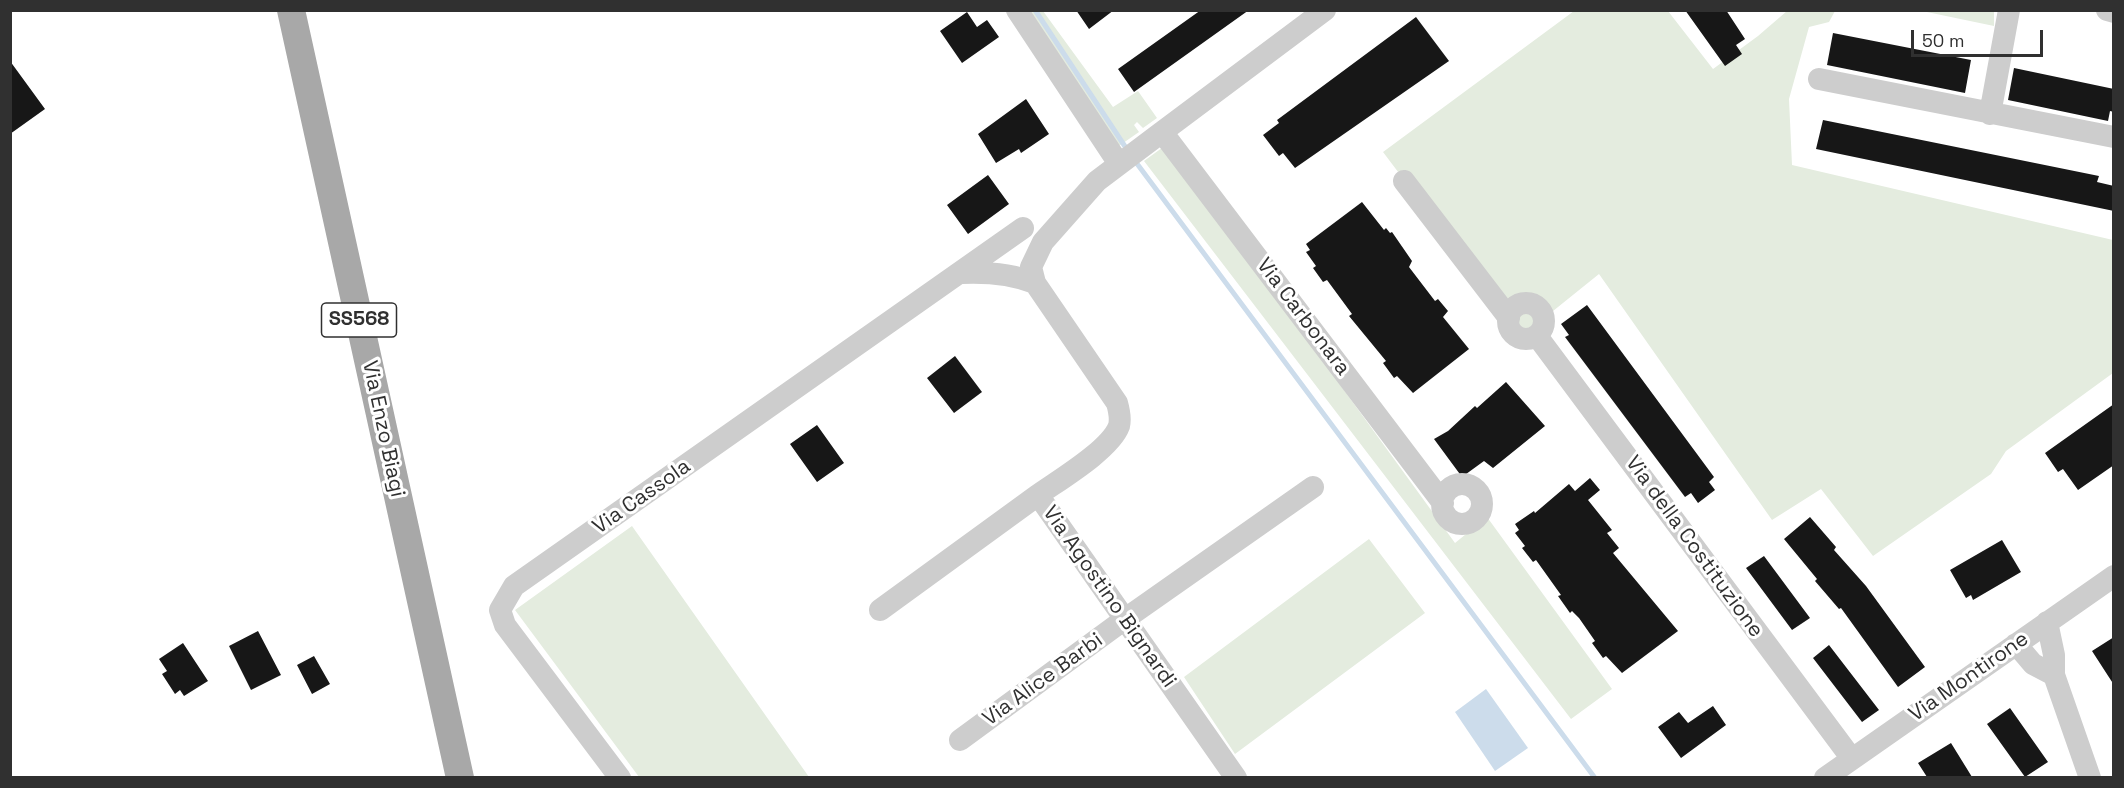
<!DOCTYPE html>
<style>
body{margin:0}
#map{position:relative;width:2124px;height:788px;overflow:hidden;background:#fff;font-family:"Space Grotesk",sans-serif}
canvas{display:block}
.frame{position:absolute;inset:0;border:12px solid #303030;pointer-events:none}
.scale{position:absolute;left:1911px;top:30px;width:132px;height:27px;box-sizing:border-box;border:3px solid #303030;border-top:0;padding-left:8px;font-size:18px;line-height:21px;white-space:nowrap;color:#303030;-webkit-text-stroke:4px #fff;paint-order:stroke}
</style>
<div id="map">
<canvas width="2124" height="788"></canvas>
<div class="frame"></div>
<div class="scale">50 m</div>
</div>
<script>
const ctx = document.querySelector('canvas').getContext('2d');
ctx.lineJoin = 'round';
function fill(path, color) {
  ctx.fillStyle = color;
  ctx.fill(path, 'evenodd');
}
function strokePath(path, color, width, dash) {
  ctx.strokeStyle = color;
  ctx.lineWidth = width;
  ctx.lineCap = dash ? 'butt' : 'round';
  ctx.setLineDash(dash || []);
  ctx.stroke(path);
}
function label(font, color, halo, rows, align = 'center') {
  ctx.font = font + ' "Space Grotesk",sans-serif';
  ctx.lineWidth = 6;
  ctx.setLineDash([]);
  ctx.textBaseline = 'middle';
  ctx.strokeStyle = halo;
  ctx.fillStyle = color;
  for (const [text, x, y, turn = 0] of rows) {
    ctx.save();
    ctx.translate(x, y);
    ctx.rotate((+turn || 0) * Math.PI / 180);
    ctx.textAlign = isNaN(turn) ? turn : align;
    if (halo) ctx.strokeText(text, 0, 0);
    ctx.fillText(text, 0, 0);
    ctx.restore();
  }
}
fill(new Path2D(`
 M1025,11H1043L1113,107L1138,91L1157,118L1143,128L1137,122L1134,125L1139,132L1116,148Z
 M1574,11H1668L1713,69L1758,36L1787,11H1835L1829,22L1809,27L1789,99L1792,165L2113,240V373L2006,451L1991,474L1873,556L1821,489L1772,520L1599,274L1522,336L1383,152Z
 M1922,11H1994V26Z
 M1166,145L1455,543L1487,517L1612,689L1571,719L1144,161Z
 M632,526L809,777H639L515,610Z
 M1369,539L1425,613L1235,754L1184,677Z`), '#e4ecdf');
fill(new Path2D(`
 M1486,689L1528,748L1495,771L1455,712Z`), '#ccdceb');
strokePath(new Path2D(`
 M1035,10L1128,151
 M1135,161L1595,778`), '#ccdceb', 5);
fill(new Path2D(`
 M1076,10H1114L1089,29Z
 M1201,10H1249L1134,92L1118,69Z
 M1685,10H1726L1745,39L1736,45L1742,54L1725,66Z
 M967,12L977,27L987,20L999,37L962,63L940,31Z
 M1416,17L1449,61L1295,168L1283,153L1279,156L1263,135L1279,123L1277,120Z
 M1833,33L1971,60L1965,93L1827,65Z
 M10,61L45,109L10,134Z
 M2014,68L2114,89V112L2110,111L2108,121L2008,100Z
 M1026,99L1049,134L1021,153L1019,149L996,163L978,134Z
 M1823,120L2099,176L2097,182L2114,186V211L1816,149Z
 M988,175L1009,204L968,234L947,205Z
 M1362,202L1384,230L1386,228L1390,233L1392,232L1412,261L1409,267L1435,301L1438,299L1448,311L1443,317L1469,349L1413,393L1397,376L1394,378L1383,363L1386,361L1349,316L1352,314L1327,280L1323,282L1313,268L1316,266L1306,252L1310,250L1306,244Z
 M1587,305L1714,477L1709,482L1715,490L1698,503L1691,493L1685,497L1565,337L1569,335L1561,324Z
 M955,356L982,392L954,413L927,378Z
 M1506,382L1545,426L1493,468L1484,461L1462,477L1434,439L1448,431L1475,406L1477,408Z
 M2114,404V465L2078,490L2063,469L2058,472L2045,453Z
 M817,425L844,463L817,482L790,444Z
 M1590,478L1600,490L1588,500L1612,530L1607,533L1619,548L1613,553L1678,631L1622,673L1606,656L1603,658L1592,643L1595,641L1579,618L1572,611L1570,613L1558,596L1561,595L1536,560L1533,562L1522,548L1525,546L1515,533L1519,530L1515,524L1534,511L1535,513L1569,484L1575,491Z
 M1810,517L1836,547L1834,550L1866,586L1925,667L1898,687L1841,608L1839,609L1815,581L1817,579L1784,539Z
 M2002,540L2021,572L1973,600L1971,595L1966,598L1950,570Z
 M1764,556L1810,618L1792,630L1746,568Z
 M258,631L281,675L251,690L229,646Z
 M2114,637V685L2092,651Z
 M183,643L208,681L184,696L180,690L175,694L162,674L167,671L159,659Z
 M1829,645L1879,710L1862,722L1813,658Z
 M314,656L330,684L312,694L297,665Z
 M1713,706L1726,725L1681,758L1658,727L1679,712L1688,723Z
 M2010,708L2048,762L2025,777L1987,724Z
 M1951,743L1972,777H1927L1918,763Z`), '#171717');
strokePath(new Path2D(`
 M1017,10L1119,164
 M1325,10L1162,132L1443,503
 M2107,10L2114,12
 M1819,79L2114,137
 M1990,114L2009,10
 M1404,181L1509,318
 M962,273C986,272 1012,274 1035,283L1031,267L1043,242L1097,181L1162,132
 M1035,283L1117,403C1119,410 1121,418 1119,426C1110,450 1059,480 1038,495L1236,778
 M1508 321a18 18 0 1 1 36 0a18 18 0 1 1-36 0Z
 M1537,336L1852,759
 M1442 504a20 20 0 1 1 40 0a20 20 0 1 1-40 0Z
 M880,610L1038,495
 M2047,622L2054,655V675L2090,778
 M2016,644L2033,664L2054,675
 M960,740L1125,619L1313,487
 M620,778L505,625L500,610L514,586L1023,228
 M1825,778L2114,576`), '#cdcdcd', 22);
strokePath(new Path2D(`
 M291,10L460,778`), '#a8a8a8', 28);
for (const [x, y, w] of [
 [359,320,75]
]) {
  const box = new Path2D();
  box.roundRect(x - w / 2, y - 17, w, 34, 4.5);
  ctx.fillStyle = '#fff';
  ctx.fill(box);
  strokePath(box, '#303030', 1.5);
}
label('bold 20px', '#303030', null, [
 ["SS568",359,320]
]);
label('21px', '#303030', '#fff', [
 ["Via Carbonara",1303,317,53],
 ["Via Enzo Biagi",383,429,78],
 ["Via Cassola",642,497,-35],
 ["Via della Costituzione",1694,547,54],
 ["Via Agostino Bignardi",1109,597,55],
 ["Via Montirone",1969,677,-35],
 ["Via Alice Barbi",1043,680,-36]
]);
</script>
